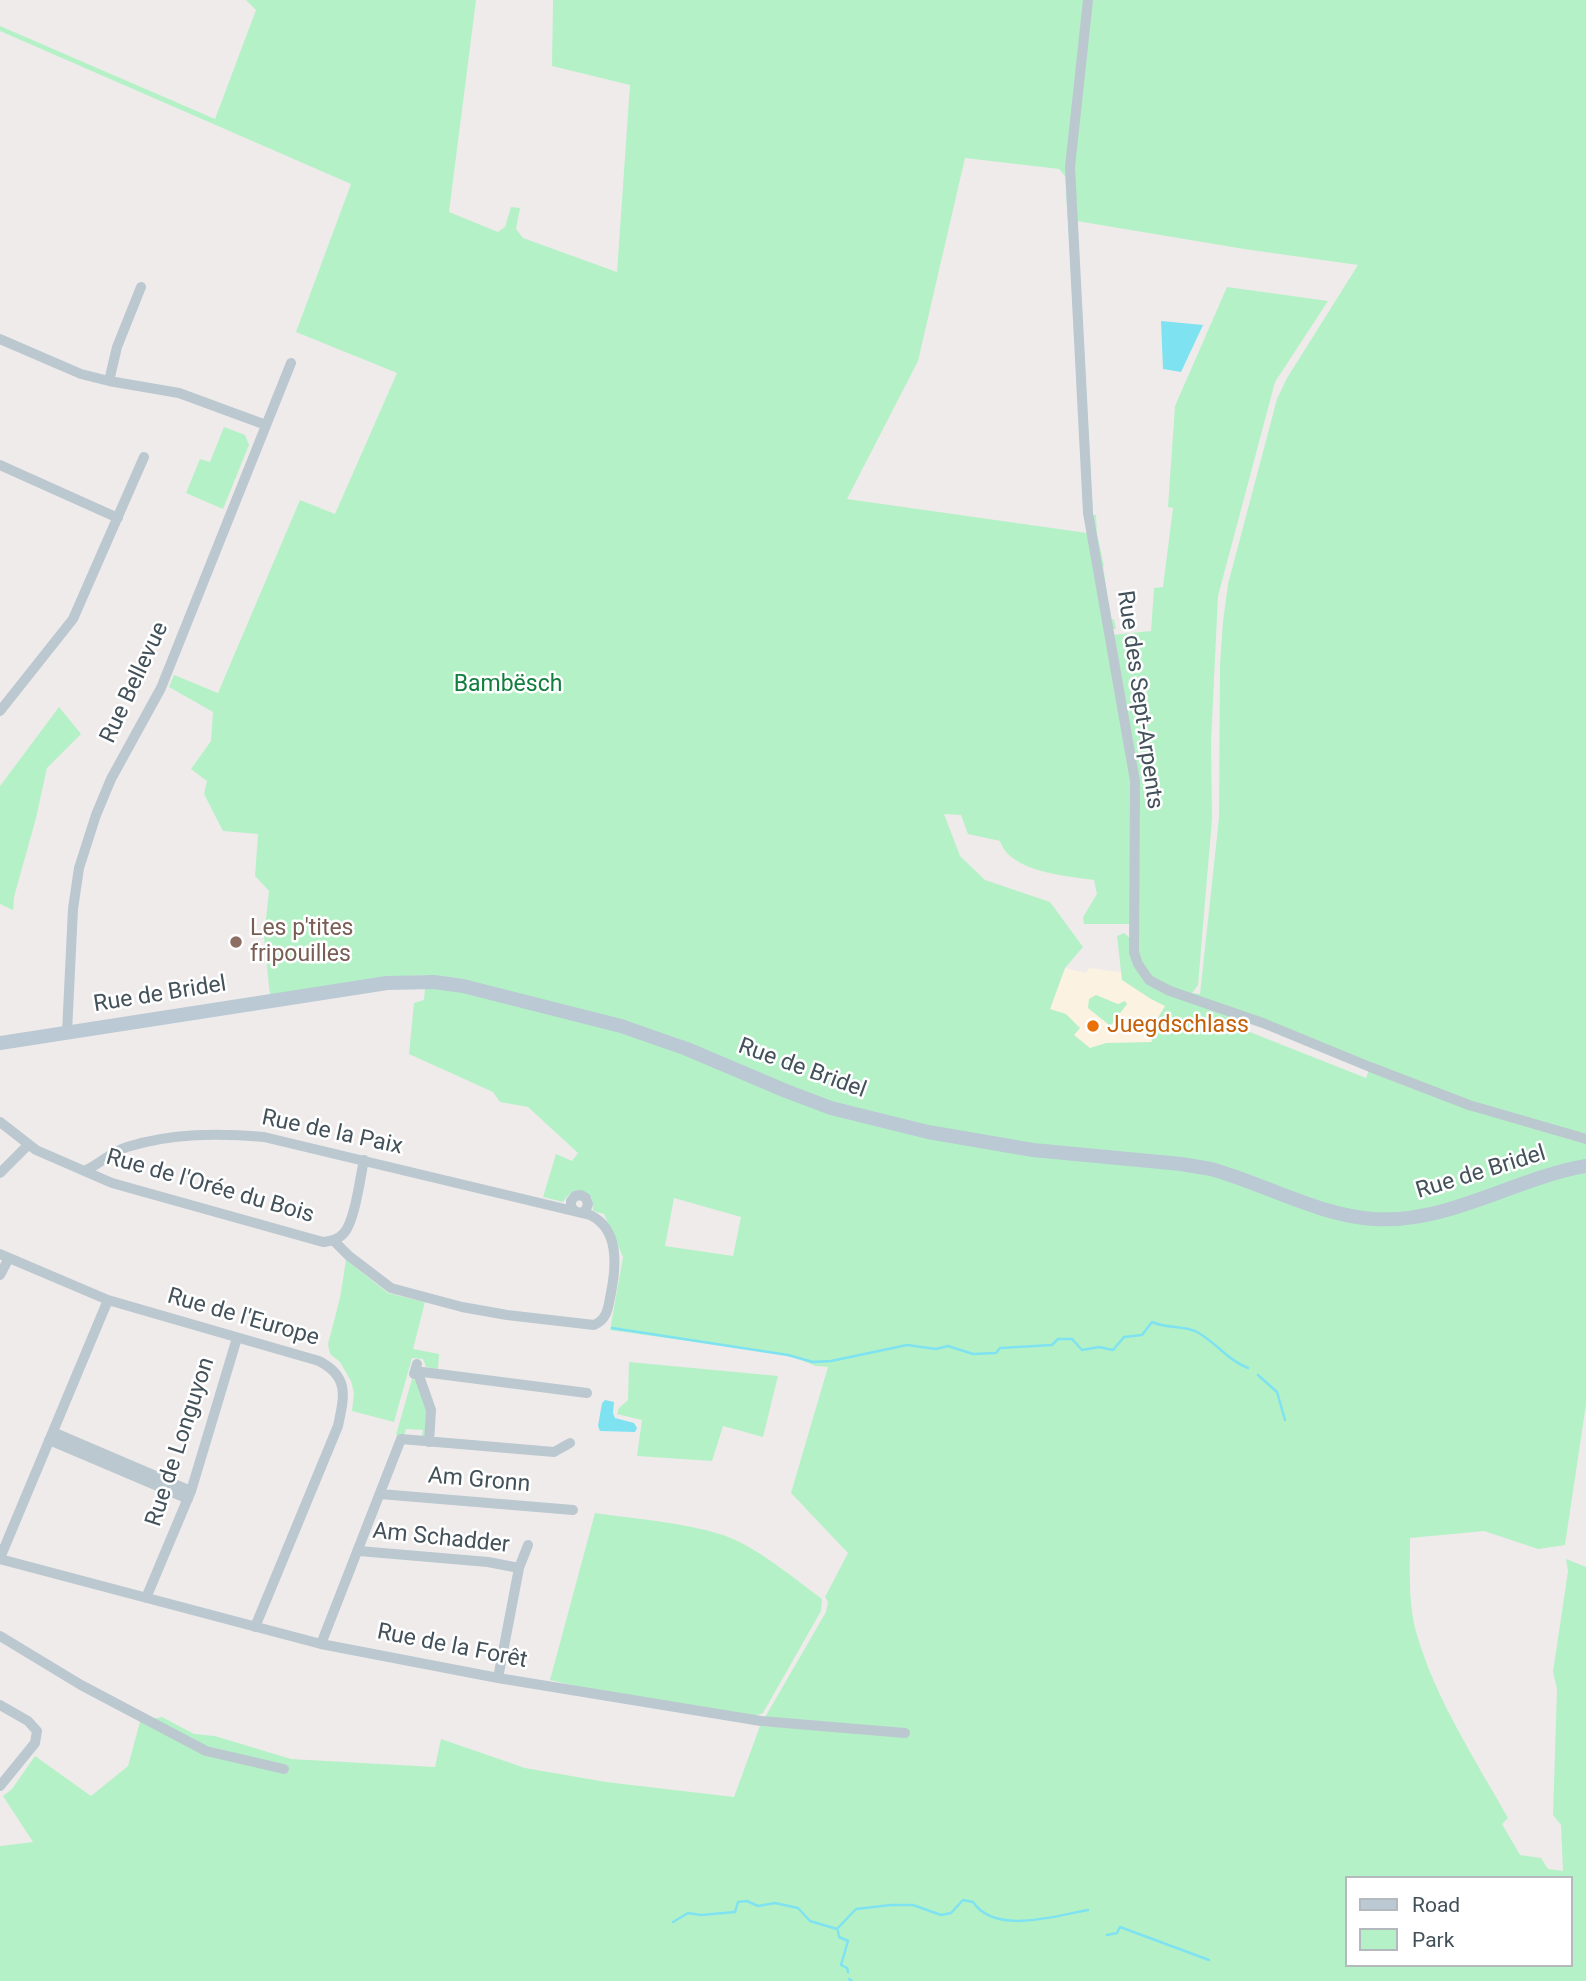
<!DOCTYPE html>
<meta charset="utf-8">
<style>
body{margin:0}
#map{position:relative;width:1586px;height:1981px;overflow:hidden;background:#efebeb;font-family:Roboto,sans-serif}
canvas{display:block}
.legend{position:absolute;left:1345px;top:1876px;width:228px;height:91px;box-sizing:border-box;background:#fff;border:2px solid #b4b9bd;margin:0;padding:9px 12px;list-style:none;font-size:21px;color:#43515a}
.legend li{display:flex;align-items:center;gap:14px;height:35px}
.legend b{width:35px;border:2px solid #b4b9bd}
</style>
<div id="map">
<canvas width="1586" height="1981"></canvas>
<ul class="legend">
<li><b style="height:9px;background:#bac9d4"></b>Road</li>
<li><b style="height:19px;background:#b5f1c7"></b>Park</li>
</ul>
</div>
<script>
const ctx = document.querySelector('canvas').getContext('2d');
ctx.lineJoin = 'round';
function fill(path, color) {
  ctx.fillStyle = color;
  ctx.fill(path, 'evenodd');
}
function strokePath(path, color, width, dash) {
  ctx.strokeStyle = color;
  ctx.lineWidth = width;
  ctx.lineCap = dash ? 'butt' : 'round';
  ctx.setLineDash(dash || []);
  ctx.stroke(path);
}
function label(font, color, halo, rows, align = 'center') {
  ctx.font = font + ' Roboto,sans-serif';
  ctx.lineWidth = 5;
  ctx.setLineDash([]);
  ctx.textBaseline = 'middle';
  ctx.strokeStyle = halo;
  ctx.fillStyle = color;
  for (const [text, x, y, turn = 0] of rows) {
    ctx.save();
    ctx.translate(x, y);
    ctx.rotate((+turn || 0) * Math.PI / 180);
    ctx.textAlign = isNaN(turn) ? turn : align;
    if (halo) ctx.strokeText(text, 0, 0);
    ctx.fillText(text, 0, 0);
    ctx.restore();
  }
}
fill(new Path2D(`
 M1065,968L1086,973L1089,968L1133,974V984L1140,991L1151,999L1179,1011L1160,1064L1100,1078L1050,1009Z`), '#fcf2e1');
fill(new Path2D(`
 M246,0H476L449,212L498,232L505,227L511,207L520,208L516,229L523,238L617,272L630,85L552,66L553,0H1586V1404L1565,1545L1538,1549L1484,1531L1410,1538C1410,1569 1408,1605 1417,1635C1436,1700 1475,1759 1508,1818L1502,1824L1520,1855L1541,1858L1548,1869L1563,1871L1561,1825L1553,1815L1557,1689L1553,1672L1568,1571L1566,1559L1586,1567V1981H0V1846L33,1842L3,1796L12,1789L35,1756L91,1796L128,1766L140,1722L162,1717L194,1734L215,1736L291,1759L435,1767L441,1739L525,1768L606,1782L734,1797L760,1726L899,1735L764,1719L826,1612L828,1602L825,1597L848,1553L791,1493L828,1367L816,1366L788,1355L610,1330L623,1257L604,1214L593,1211L592,1198C582,1186 571,1189 563,1202L543,1197L556,1154L572,1161L578,1153L528,1107L500,1102L493,1092L409,1054L414,1003L424,1000L426,975L388,977L270,996L264,937L269,891L255,876L258,834L223,831L204,794L207,781L191,769L211,741L213,712L169,687L174,675L218,693L300,500L335,514L397,373L296,332L351,184L0,31V26L215,119L256,10ZM965,158L1059,169L1065,176L1087,533L847,499L918,361ZM1077,221L1244,249L1358,265L1287,378L1277,399L1228,584L1223,622L1220,664L1219,818L1200,994L1192,993L1198,985L1212,819L1211,742L1218,596L1275,382L1328,301L1227,287L1175,406L1168,507L1173,508L1163,587L1154,588L1151,631L1113,635V629H1116L1114,619L1111,620L1103,566H1104L1097,534L1096,515H1093ZM944,814L961,815L968,834L1000,841C1010,872 1066,876 1094,880L1097,894L1083,917L1084,924H1131L1130,938L1124,933L1117,936L1122,980L1151,999L1165,1006L1149,1033L1152,1042L1106,1043L1090,1048L1074,1035L1080,1028L1066,1014L1050,1009L1065,968L1083,947L1050,902L985,880L960,856ZM1233,1014L1370,1068L1366,1078L1232,1025ZM674,1198L741,1217L733,1256L665,1246ZM1346,1878H1570V1965H1346Z
 M224,427L245,435L249,445L223,509L186,493L200,459L210,462Z
 M59,707L81,734L47,768L36,818L14,897L13,910L0,904V786Z
 M1096,995L1118,1004L1125,1001L1127,1004L1109,1028L1108,1024L1088,1008L1089,999Z
 M346,1260L388,1293L425,1302L413,1349L439,1354L438,1369L426,1367L423,1359L412,1358L394,1422L352,1411L354,1393L351,1381L340,1362L330,1354L328,1344L340,1298Z
 M629,1362L778,1376L763,1437L723,1426L712,1461L637,1456L642,1420L617,1414L619,1408L628,1400Z
 M412,1379L416,1380L427,1410L425,1436H422L423,1430L406,1429L404,1436L396,1435Z
 M595,1513C637,1519 682,1522 723,1535C754,1545 795,1579 822,1599L821,1611L763,1713L752,1717L607,1693L550,1680Z`), '#b5f1c7');
fill(new Path2D(`
 M1161,321L1203,325L1181,372L1163,369Z
 M605,1400L614,1402L613,1413L615,1418L634,1423L637,1428L635,1432L600,1431L598,1426L602,1403Z`), '#7fe2f1');
strokePath(new Path2D(`
 M612,1328L788,1355L813,1362L831,1361L907,1345L936,1349L948,1346L973,1354L996,1353L1000,1348L1052,1345L1058,1339H1072L1082,1350L1099,1347L1113,1350L1124,1337L1142,1335L1152,1322C1167,1329 1184,1325 1197,1332C1217,1343 1226,1359 1248,1368
 M1258,1375L1277,1392L1285,1420
 M673,1922L688,1913L701,1915L735,1912L738,1902L747,1901L758,1906L775,1903L798,1908L810,1921L837,1929L856,1909L891,1905H913L941,1915L951,1913L963,1900L973,1902C995,1935 1055,1916 1088,1910
 M838,1931L839,1937L848,1941L841,1965L847,1968L848,1972
 M1107,1935L1117,1933L1120,1927L1209,1960
 M849,1979L852,1981`), '#7fe2f1', 2.5);
strokePath(new Path2D(`
 M1088,0L1070,167L1088,513L1135,781L1134,952L1138,964L1149,980L1170,991L1263,1023L1370,1067L1469,1105L1586,1139
 M0,339L81,374L109,381L179,393L266,425
 M109,381L117,347L141,287
 M0,465L118,518
 M0,711L73,619L144,457
 M67,1032L73,909L79,868L96,815L111,779L161,688L291,363
 M0,1122L36,1150L112,1183L323,1242C331,1241 338,1240 344,1233C355,1221 360,1178 364,1160
 M84,1171C99,1165 110,1152 127,1147C172,1133 217,1133 264,1137L590,1215C620,1229 616,1267 611,1293C608,1307 608,1319 594,1325L507,1315L462,1307L391,1288L349,1256L334,1241
 M0,1173L28,1145
 M575,1211L571,1207V1201L575,1196L581,1195L586,1198L588,1204L586,1210L581,1213
 M0,1254L108,1300L319,1361C350,1377 344,1397 338,1426L255,1627
 M0,1275L9,1258
 M417,1364L414,1374L423,1372L587,1393
 M418,1373L431,1410L429,1442
 M53,1432L191,1491
 M49,1440L188,1499
 M380,1494L573,1510
 M359,1551L488,1562L519,1568
 M0,1558L108,1300
 M0,1559L321,1644L498,1678L761,1721L905,1733
 M146,1598L191,1491L237,1338
 M0,1636L81,1685L206,1751L284,1769
 M321,1644L401,1439L554,1452L570,1443
 M498,1678L519,1568L528,1545
 M0,1705L28,1721L37,1731L35,1743L0,1786`), '#bbc8cf', 10);
strokePath(new Path2D(`
 M0,1043L387,983L434,982L463,986L621,1026L687,1049L786,1091L831,1108L928,1132L1033,1150L1181,1164L1211,1169C1265,1184 1317,1215 1374,1219C1448,1224 1515,1178 1586,1166`), '#bac9d4', 14);
for (const [x, y, r, color] of [
 [236,942,7,"#8d6e63"],
 [1093,1026,7,"#e8710a"]
]) {
  const dot = new Path2D();
  dot.arc(x, y, r, 0, 2 * Math.PI);
  ctx.fillStyle = color;
  ctx.fill(dot);
  strokePath(dot, '#fff', 2.5);
}
label('23px', '#43515a', '#fff', [
 ["Rue Bellevue",135,683,-65],
 ["Rue des Sept-Arpents",1139,700,82],
 ["Rue de Bridel",160,995,-9],
 ["Rue de Bridel",802,1069,20],
 ["Rue de la Paix",332,1133,12],
 ["Rue de Bridel",1481,1173,-17],
 ["Rue de l'Orée du Bois",210,1187,16],
 ["Rue de l'Europe",243,1318,16],
 ["Rue de Longuyon",181,1442,-72],
 ["Am Gronn",479,1481,5],
 ["Am Schadder",441,1539,6],
 ["Rue de la Forêt",452,1647,11]
]);
label('23px', '#117e3e', '#fff', [
 ["Bambësch",508,685]
]);
label('23px', '#785e54', '#fff', [
 ["Les p'tites",250,929],
 ["fripouilles",250,955]
], 'left');
label('23px', '#c56008', '#fff', [
 ["Juegdschlass",1107,1026]
], 'left');
</script>
